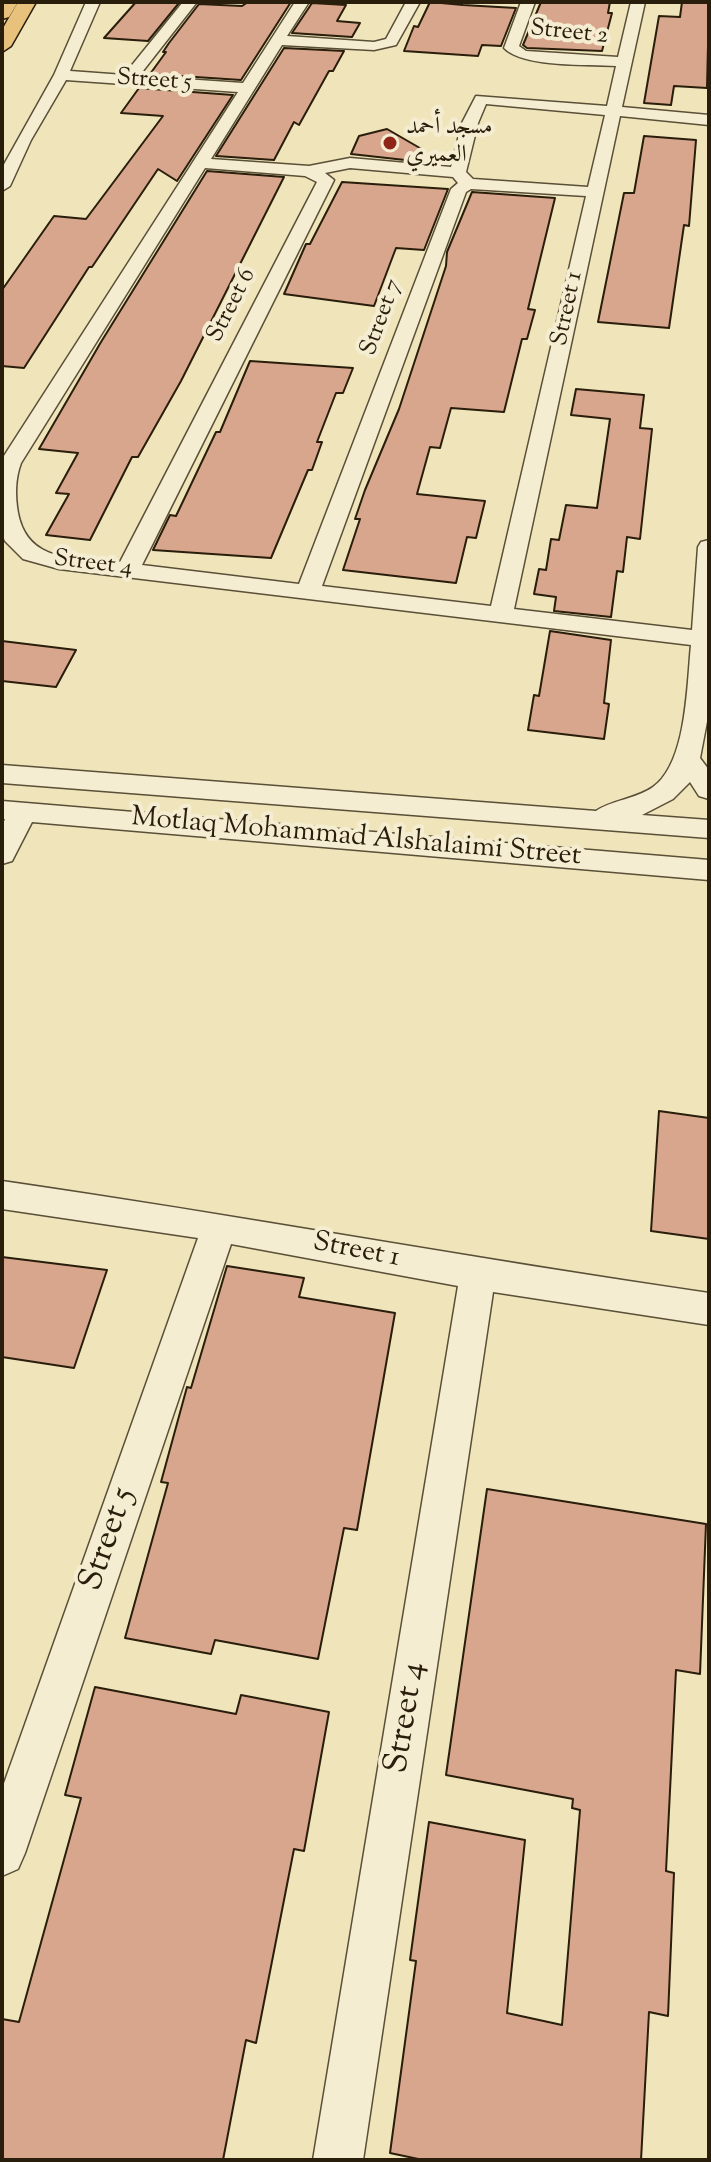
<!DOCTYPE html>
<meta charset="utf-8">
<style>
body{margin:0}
#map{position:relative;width:711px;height:2162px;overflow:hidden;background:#efe4ba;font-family:"Sorts Mill Goudy",serif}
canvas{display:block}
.frame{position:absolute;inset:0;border:4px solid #291d0b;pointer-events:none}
</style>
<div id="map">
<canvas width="711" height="2162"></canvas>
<div class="frame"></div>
</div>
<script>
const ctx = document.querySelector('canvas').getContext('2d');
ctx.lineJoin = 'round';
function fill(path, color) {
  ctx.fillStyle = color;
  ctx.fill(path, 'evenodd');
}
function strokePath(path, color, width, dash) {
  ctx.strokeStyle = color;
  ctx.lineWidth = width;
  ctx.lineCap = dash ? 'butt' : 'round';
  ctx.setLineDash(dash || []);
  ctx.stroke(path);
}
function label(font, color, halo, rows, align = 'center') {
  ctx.font = font + ' "Sorts Mill Goudy",Amiri,serif';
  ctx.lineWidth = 8;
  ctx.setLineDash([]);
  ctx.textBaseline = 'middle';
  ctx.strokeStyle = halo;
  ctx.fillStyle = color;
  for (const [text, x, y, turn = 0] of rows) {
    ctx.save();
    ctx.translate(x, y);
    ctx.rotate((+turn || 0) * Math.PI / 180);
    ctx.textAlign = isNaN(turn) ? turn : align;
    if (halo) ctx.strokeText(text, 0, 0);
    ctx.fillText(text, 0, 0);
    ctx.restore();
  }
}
const building = new Path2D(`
 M136,2L179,3L148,41L104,38Z
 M248,2H291L241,80L150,74L166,52H163L169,43L199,4L242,6Z
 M430,2L463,5L516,8L501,46L482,45L478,56L404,51L414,26L418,27Z
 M541,2H610L608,13H612L602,51L527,48L523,45Z
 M682,2H709L707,88L674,86L671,105L644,103L659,16L680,17Z
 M312,3L346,5L337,21L360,23L352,37L292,33Z
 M284,48L344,51L333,71H329L299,125L294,122L274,160L216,156Z
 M139,88L233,95L177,181L158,169L92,267H89L24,368L2,366V290L54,216L86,219L163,116L121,113Z
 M387,129L425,151L418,153L422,156L405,160L351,154L359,136Z
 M644,136L696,140L689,226L684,225L669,328L598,322L624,193H634Z
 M207,171L284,177L181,381L138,457H132L90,540L46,535L69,494L56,493L78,453L39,449L101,342Z
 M342,182L448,189L424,250L396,248L374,306L284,294L306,244H310Z
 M472,192L555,198L528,309L535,310L527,339H522L504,412L451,408L440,448L430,447L417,494L485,501L476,538L467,537L456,583L343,570L360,519H355L365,490L399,409L446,266L447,252Z
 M250,361L353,368L343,393H336L317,442H322L312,470H308L271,558L153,550L170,515L176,516L216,432H220Z
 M576,389L644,395L640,428L652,429L640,539L627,537L623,572L617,571L611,617L554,611L556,597L534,594L539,569L546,570L551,539L559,540L566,505L597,508L610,419L571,415Z
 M550,631L611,640L604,703L609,704L604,739L528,730L534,695L539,696Z
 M2,641L76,650L56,687L2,681Z
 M659,1111L709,1118V1239L651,1231Z
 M2,1257L107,1270L74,1368L2,1357Z
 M227,1266L304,1278L299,1297L395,1313L357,1530L344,1528L318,1659L215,1640L211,1654L125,1638L168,1483L161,1482L187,1387L191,1388Z
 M487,1489L706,1524L700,1674L676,1670L666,1871L674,1873L668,2016L649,2012L641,2160H423L390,2153L416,1961L410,1960L429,1822L525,1840L507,2013L562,2025L580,1810L572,1808L573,1799L446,1775Z
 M95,1687L236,1714L241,1695L329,1712L304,1851L294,1849L256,2043L246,2040L223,2160H2V2019L19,2022L81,1798L65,1795Z`);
fill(building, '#d8a68c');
strokePath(building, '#291d0b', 2);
const minor = new Path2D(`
 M86,2H100L70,71L124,75L183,2H197L139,76L243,83L295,2H309L287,36L374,42L386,39L406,2H420L396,45L374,50L282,45L211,159L309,166L350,158L451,167L462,123L476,96L607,106L616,66C588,64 524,68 504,48L521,2H535L519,46L526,51L618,57L631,2H645L622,107L709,115V125L620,116L514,609L692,630L698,547L701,542L709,540V711L700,758L709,770V799L699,796L690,782L673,799L642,815L709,820V838L2,783V765L596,811C612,800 636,799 653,787C687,763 687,684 691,645L59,569L23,559L5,541L2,534V459L238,92L66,80L31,140L10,186L2,191V168L54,75ZM486,104L605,115L588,187L473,179L466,172L478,123ZM205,168L305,176L317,182L120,562C78,557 28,565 18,513C15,496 15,479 21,463ZM350,168L453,177L458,183L451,189L299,584L142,565L334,180L325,173ZM471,189L586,196L491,606L322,586L466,192Z
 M2,801L709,860V880L32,822L12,861L2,864V826L5,819H2Z
 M2,1181C238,1215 473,1259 709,1293V1325L493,1292L363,2160H313L458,1286L231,1244L25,1853L18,1869L2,1876V1789L198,1238L2,1209Z`);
const major = new Path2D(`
 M18,2H36L11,46L2,52V30Z`);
const highway = new Path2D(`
 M2,2H18L9,17L2,19Z`);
strokePath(minor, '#5a4f37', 3);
strokePath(major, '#291d0b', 3);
strokePath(highway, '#291d0b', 3);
fill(minor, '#f5edd2');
fill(major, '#e8c27d');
fill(highway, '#e8c27d');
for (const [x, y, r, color] of [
 [390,143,8,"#8f2418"]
]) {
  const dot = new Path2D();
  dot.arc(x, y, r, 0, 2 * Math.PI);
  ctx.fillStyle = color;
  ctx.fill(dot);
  strokePath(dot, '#f5edd2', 3);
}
label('24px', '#291d0b', '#f5edd2', [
 ["Street 2",569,34,6],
 ["Street 5",154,82,4],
 ["Street 6",233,306,-63],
 ["Street 1",569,309,-78],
 ["Street 7",383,318,-70],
 ["Street 4",93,565,7]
]);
label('24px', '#291d0b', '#f5edd2', [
 ["مسجد أحمد",406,129],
 ["العميري",406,157]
], 'left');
label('28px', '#291d0b', '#f5edd2', [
 ["Motlaq Mohammad Alshalaimi Street",356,839,5],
 ["Street 1",356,1252,11]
]);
label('34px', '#291d0b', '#f5edd2', [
 ["Street 5",110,1540,-71],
 ["Street 4",408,1718,-81]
]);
</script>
